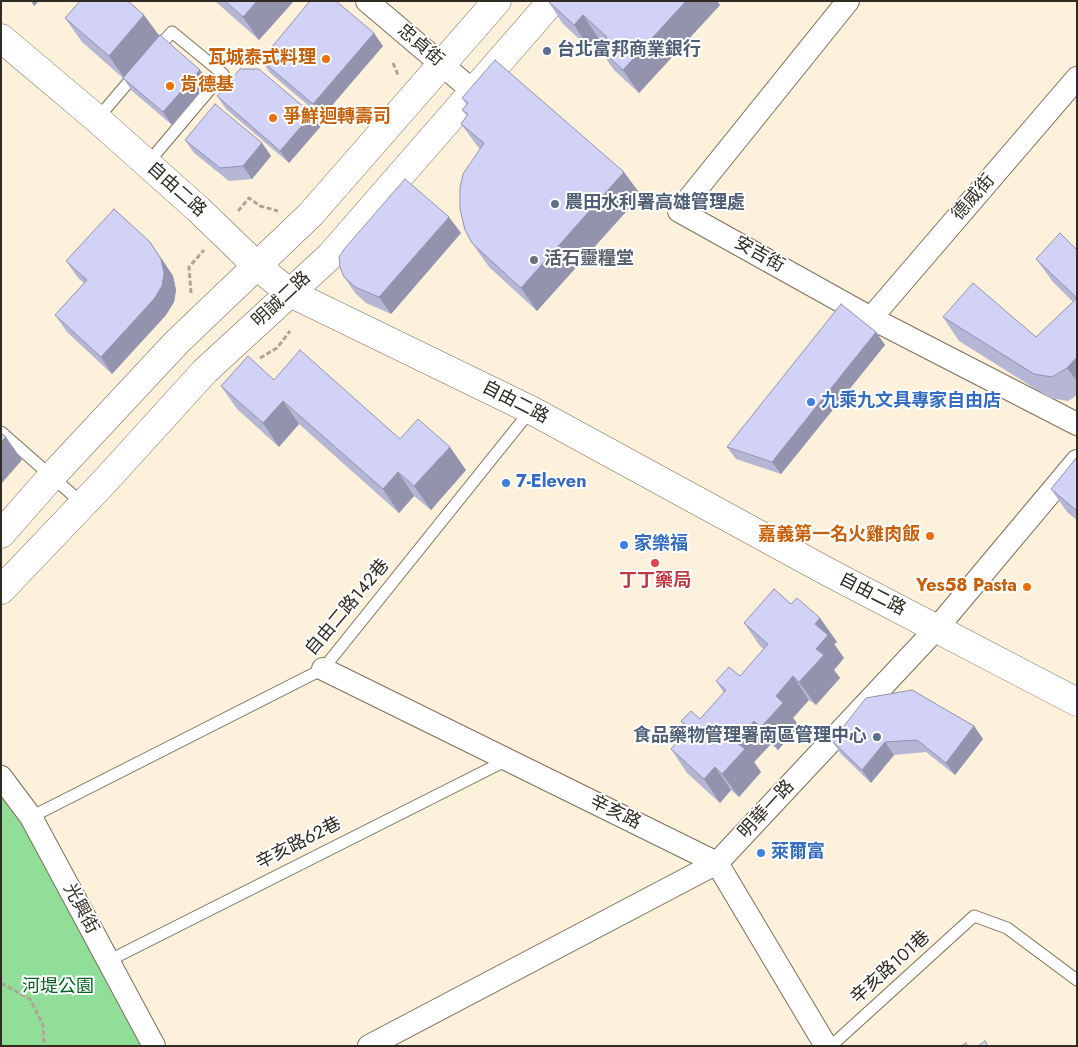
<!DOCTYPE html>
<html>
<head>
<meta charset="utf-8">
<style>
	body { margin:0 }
	#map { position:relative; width:1078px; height:1047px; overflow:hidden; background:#fdf1db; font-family:Jost,sans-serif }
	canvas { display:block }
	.frame { position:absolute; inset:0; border:2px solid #2f2b22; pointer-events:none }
</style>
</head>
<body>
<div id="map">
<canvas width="1078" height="1047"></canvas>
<div class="frame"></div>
</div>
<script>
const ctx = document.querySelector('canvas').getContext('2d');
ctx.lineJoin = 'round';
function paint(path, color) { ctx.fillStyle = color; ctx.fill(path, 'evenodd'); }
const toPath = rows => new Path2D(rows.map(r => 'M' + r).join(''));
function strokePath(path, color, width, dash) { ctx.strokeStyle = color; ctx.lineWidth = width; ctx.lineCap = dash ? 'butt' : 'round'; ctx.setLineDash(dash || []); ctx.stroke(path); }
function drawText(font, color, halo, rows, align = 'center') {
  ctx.font = font + ' Jost,"Noto Sans TC",sans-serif'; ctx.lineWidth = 4; ctx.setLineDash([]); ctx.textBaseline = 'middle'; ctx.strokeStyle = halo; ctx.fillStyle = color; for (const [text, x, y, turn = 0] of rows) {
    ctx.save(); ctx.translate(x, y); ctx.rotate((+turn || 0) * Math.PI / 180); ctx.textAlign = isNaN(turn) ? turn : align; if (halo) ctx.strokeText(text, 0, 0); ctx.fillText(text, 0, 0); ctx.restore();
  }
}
paint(toPath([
	[1,778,155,1046,1,1046]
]), '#91de99');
const service = toPath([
	[97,119,137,72],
	[147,164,223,74,172,32,156,50],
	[1,432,83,504],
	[31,817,323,669,531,410],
	[108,961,507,760],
	[831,1046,974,916,1007,928,1077,980]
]);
const minor = toPath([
	[367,1,473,91],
	[848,1,679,211,871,318,1077,424],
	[871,318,1077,78],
	[323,669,717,863,826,1046],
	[1,777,31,817,154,1046],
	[369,1046,717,863,937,628,1077,461]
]);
const tertiary = toPath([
	[1,38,97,119,198,209,257,266,290,293,531,410,828,572,1077,702],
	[1,534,52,476,177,342,311,214,497,1],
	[1,590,106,480,205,371,330,256,552,1]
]);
strokePath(service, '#7a705c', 13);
strokePath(minor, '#7a705c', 24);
strokePath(tertiary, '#7a705c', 29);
strokePath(toPath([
	[393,63,398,75],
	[238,211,249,198,260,206,278,211],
	[191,293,189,267,204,250],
	[260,358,277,348,290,331],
	[1,983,30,999,43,1025,44,1046]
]), '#aea594', 3, [5, 2.5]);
strokePath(service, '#fff', 11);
strokePath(minor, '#fff', 22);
strokePath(tertiary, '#fff', 28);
paint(toPath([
	[215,1,294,1,259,40],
	[548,1,717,1,720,5,639,93,614,70,598,47,603,42,599,39,590,49,563,24],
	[65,18,159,36,200,70,209,82,172,125,132,91,123,78,82,42],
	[383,46,322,117,270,73,261,60],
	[217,96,312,114,321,126,289,163,226,109],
	[462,98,641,195,537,311,489,267,472,243,480,149,478,147,461,124,467,116,462,110,467,105],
	[185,140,262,143,271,156,252,179,229,181,194,153],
	[461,233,391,314,366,303,356,294,344,277],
	[1077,250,1077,395,1068,401,1050,398,959,341,943,317,1036,337,1073,302,1053,282,1036,259],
	[162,259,173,276,176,290,174,302,166,315,112,374,67,332,55,315,84,283,78,278,66,261],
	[876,332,885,345,781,474,736,459,727,447],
	[274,380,400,439,466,470,431,510,414,496,399,513,299,424,279,447,237,409,221,386],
	[1077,457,1077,520,1067,512,1051,489],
	[791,604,820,618,837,642,834,644,844,658,834,670,840,678,816,705,809,700,793,718,799,726,778,750,771,744,754,762,761,772,739,797,731,790,720,803,687,773,671,749,688,730,681,721,700,719,724,693,716,681,740,676,764,649,760,646,744,623],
	[974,726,983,739,955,775,926,752,894,755,871,783,841,754,832,741]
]), '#b5b5d4');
paint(toPath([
	[31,1,39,1,34,6],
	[257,1,294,1,259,40,243,17],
	[686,1,717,1,720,5,639,93,623,70],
	[144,15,161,38,125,79,109,56],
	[583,15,599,39,590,49,574,25],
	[374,33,383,46,322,117,313,104],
	[200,70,209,82,172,125,163,112],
	[312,114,321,126,289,163,280,151],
	[262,143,271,156,252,179,243,166],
	[624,172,641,195,537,311,521,288],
	[449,217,461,233,391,314,379,297],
	[150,242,173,276,176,290,174,302,166,315,112,374,101,357],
	[876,332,885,345,781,474,772,462],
	[1077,357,1077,381,1067,368],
	[283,401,299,424,279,447,263,423],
	[6,437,22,460,1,484,1,442],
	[450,447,466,470,431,510,414,486],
	[398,472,414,496,399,513,383,489],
	[820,618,837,642,834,644,844,658,834,670,840,678,816,705,799,682,816,649,815,624],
	[793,676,809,700,793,718,799,726,778,750,761,727,776,696],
	[754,721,771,744,754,762,761,772,739,797,722,774,736,742],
	[974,726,983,739,955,775,946,763],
	[885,742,894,755,871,783,862,770],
	[715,767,731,790,720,803,704,779]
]), '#9393ad');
const building = toPath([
	[80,1,128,1,144,15,109,56,65,18,80,1],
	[225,1,257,1,243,17,225,1],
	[310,1,336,1,374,33,313,104,261,60,310,1],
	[548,1,686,1,623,70,598,47,607,37,583,15,574,25,548,1],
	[160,35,200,70,163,112,123,78,160,35],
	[495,60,624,172,521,288,472,243,465,230,460,209,460,188,463,174,484,143,461,124,468,114,462,110,468,103,462,98,495,60],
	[240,69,259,69,312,114,280,151,217,96,240,69],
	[215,104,262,143,243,166,220,168,185,140,215,104],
	[405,179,449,217,379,297,355,287,344,277,340,267,339,257,345,248,405,179],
	[114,209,150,242,161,259,164,273,162,286,154,299,101,357,55,315,87,280,66,261,114,209],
	[1060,233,1077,250,1077,357,1067,368,1052,377,1034,374,943,317,973,283,1036,337,1077,298,1036,259,1060,233],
	[841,304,876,332,772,462,727,447,841,304],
	[300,350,400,439,418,419,450,447,414,486,398,472,383,489,283,401,263,423,221,386,248,356,274,380,300,350],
	[1,433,6,437,1,442,1,433],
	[1077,457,1077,511,1051,489,1077,457],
	[774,589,791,604,797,598,820,618,815,624,828,635,816,649,824,655,799,682,793,676,776,696,783,703,761,727,754,721,736,742,745,749,722,774,715,767,704,779,671,749,690,728,681,721,691,711,700,719,726,690,716,681,729,667,740,676,768,644,744,623,774,589],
	[912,690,974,726,946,763,917,740,885,742,862,770,832,741,866,698,912,690],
	[985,1041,988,1046,978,1046,985,1041],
	[966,1043,968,1046,961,1046,966,1043]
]);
paint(building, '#d2d2f7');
strokePath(building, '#9393ad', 1);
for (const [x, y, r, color] of [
	[547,51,5,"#5c6f8a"],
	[326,59,5,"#e8710a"],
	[170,86,5,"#e8710a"],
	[273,118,5,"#e8710a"],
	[555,204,5,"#5c6f8a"],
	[534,260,5,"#6b7280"],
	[811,402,5,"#3f7fe0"],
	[506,483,5,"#3f7fe0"],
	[930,536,5,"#e8710a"],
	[624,545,5,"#3f7fe0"],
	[655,563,5,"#e0444e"],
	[1027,587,5,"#e8710a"],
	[877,737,5,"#5c6f8a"],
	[761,853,5,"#3f7fe0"]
]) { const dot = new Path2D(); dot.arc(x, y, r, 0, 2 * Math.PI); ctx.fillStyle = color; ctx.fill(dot); strokePath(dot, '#fff', 2); }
drawText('18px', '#2f2b22', '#fff', [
	["忠貞街",420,46,40],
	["自由二路",176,190,42],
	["德威街",974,198,-49],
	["安吉街",759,255,29],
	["明誠二路",282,300,-43],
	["自由二路",515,403,27],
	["自由二路",872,595,27],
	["自由二路142巷",348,608,-50],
	["明華一路",767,810,-47],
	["辛亥路",615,813,26],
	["辛亥路62巷",299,844,-27],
	["光興街",80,909,62],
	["辛亥路101巷",891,968,-42]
]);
drawText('bold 18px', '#4e5e75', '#fff', [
	["台北富邦商業銀行",557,51],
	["農田水利署高雄管理處",565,204],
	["食品藥物管理署南區管理中心",867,737,"right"]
], 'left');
drawText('bold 18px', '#c56008', '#fff', [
	["瓦城泰式料理",316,59],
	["肯德基",180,86,"left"],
	["爭鮮迴轉壽司",283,118,"left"],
	["嘉義第一名火雞肉飯",920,536],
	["Yes58 Pasta",1017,587]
], 'right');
drawText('bold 18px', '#5b616d', '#fff', [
	["活石靈糧堂",544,260]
], 'left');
drawText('bold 18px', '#366cbe', '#fff', [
	["九乘九文具專家自由店",821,402],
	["7-Eleven",516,483],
	["家樂福",634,545],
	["萊爾富",771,853]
], 'left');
drawText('bold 18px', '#be3a42', '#fff', [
	["丁丁藥局",655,582]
]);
drawText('18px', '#005e1f', '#fff', [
	["河堤公園",58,988]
]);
</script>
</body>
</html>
